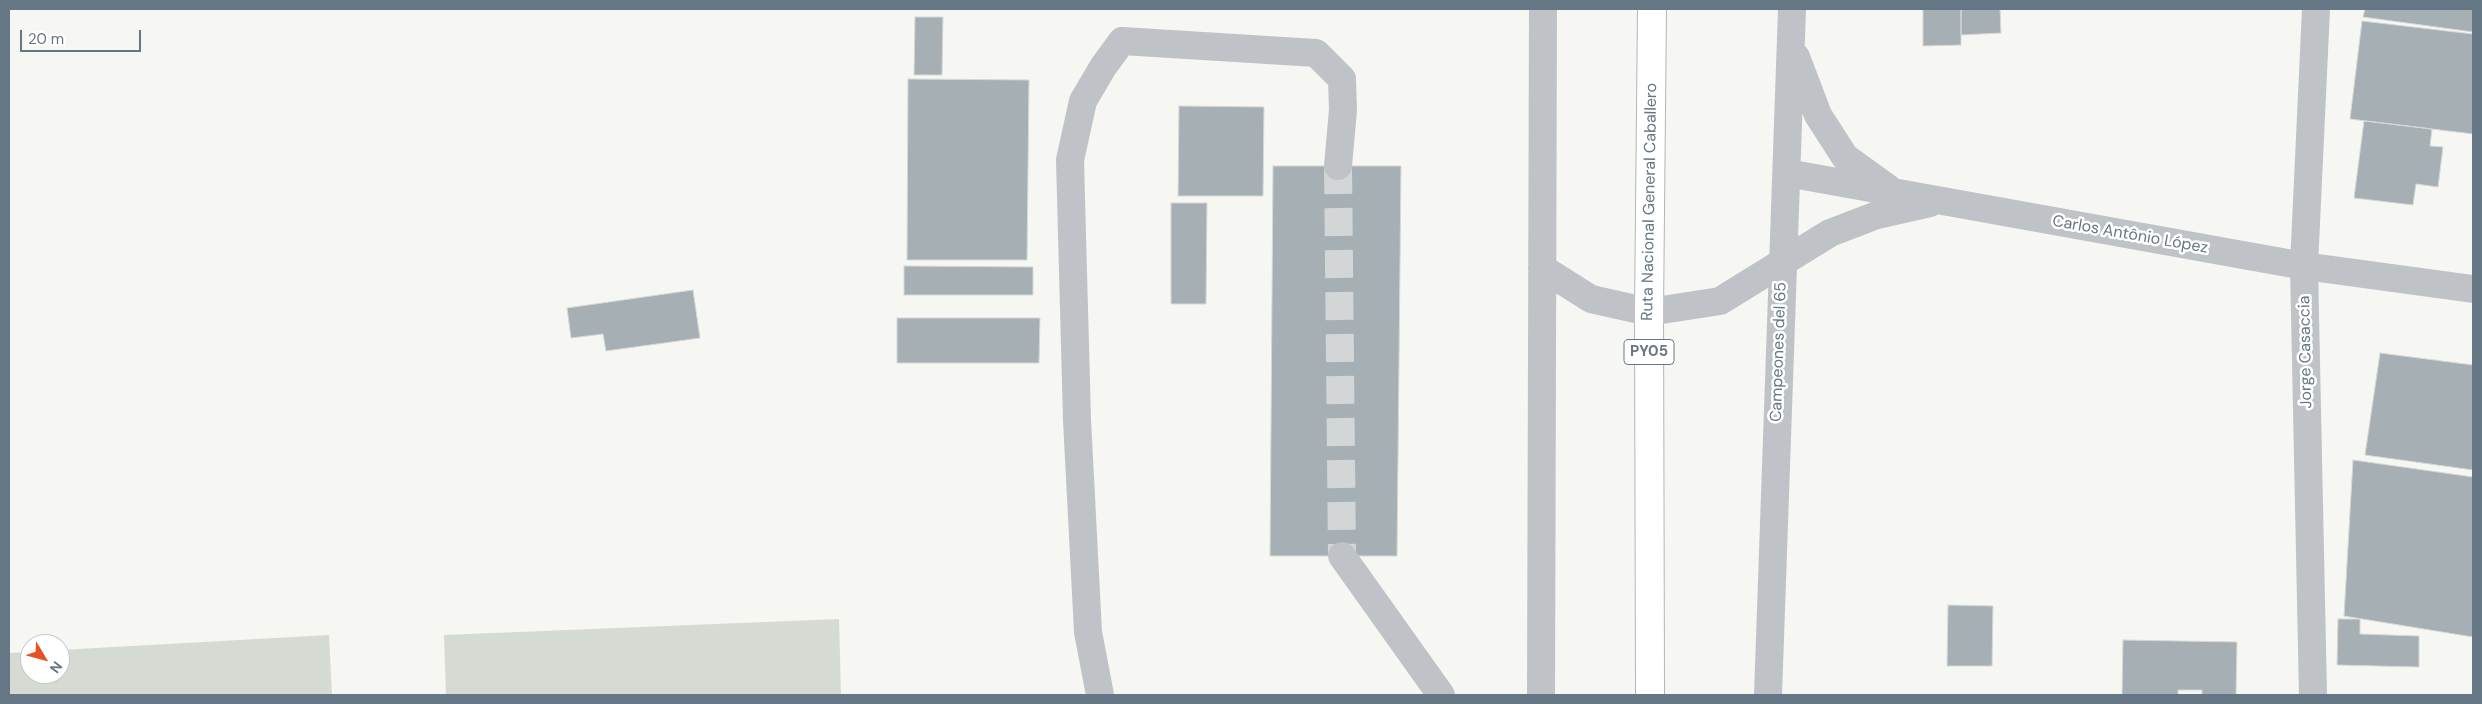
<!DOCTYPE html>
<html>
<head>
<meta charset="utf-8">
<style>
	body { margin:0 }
	#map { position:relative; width:2482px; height:704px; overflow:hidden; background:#f6f6f2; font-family:"DM Sans",sans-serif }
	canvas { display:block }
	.frame { position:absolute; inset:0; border:10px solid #657684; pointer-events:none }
	.north { position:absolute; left:20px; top:634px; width:50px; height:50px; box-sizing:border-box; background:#fff; border:1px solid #c1c8ce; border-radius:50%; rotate:127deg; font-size:14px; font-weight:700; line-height:20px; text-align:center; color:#657684 }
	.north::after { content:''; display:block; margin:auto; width:18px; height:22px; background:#e55224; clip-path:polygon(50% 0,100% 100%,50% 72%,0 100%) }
	.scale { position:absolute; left:20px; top:30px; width:121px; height:22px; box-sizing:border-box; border:2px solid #657684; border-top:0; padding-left:6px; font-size:15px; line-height:18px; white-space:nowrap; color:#657684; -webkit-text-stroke:4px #fff; paint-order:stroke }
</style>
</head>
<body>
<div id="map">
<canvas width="2482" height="704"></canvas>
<div class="frame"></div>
<div class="north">N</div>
<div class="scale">20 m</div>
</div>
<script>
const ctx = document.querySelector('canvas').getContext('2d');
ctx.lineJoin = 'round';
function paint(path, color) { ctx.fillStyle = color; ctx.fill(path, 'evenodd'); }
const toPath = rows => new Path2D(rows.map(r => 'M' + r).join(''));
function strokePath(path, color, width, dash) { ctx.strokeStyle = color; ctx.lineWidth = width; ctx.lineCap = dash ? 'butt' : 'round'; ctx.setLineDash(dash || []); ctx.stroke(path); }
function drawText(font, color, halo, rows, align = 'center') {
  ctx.font = font + ' "DM Sans",sans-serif'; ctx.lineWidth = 5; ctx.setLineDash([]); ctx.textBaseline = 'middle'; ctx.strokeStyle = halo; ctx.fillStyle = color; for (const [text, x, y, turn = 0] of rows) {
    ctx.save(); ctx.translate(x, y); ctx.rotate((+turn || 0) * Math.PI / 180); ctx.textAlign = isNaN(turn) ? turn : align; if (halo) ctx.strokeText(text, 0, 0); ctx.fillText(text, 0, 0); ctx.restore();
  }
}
paint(toPath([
	[839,619,841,695,446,695,444,635],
	[329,635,332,695,9,695,9,653,30,652,30,674,60,674,60,650]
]), '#d5dbd2');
const building = toPath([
	[1923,9,1961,9,1961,45,1923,46,1923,9],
	[1961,9,2000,9,2001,33,1961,35,1961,9],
	[2365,9,2473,9,2473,32,2363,17,2365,9],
	[915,17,943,17,942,75,914,75,915,17],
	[2362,21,2473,34,2473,134,2350,119,2362,21],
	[908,79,1029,80,1027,260,907,260,908,79],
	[1179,106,1264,107,1263,196,1178,196,1179,106],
	[2364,121,2432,129,2430,146,2443,147,2438,187,2416,184,2413,205,2354,198,2364,121],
	[1273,166,1401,166,1397,556,1270,556,1273,166],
	[1171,203,1207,203,1206,304,1171,304,1171,203],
	[904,266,1033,267,1033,295,904,295,904,266],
	[693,290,700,338,606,351,603,334,571,338,567,308,693,290],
	[897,318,1040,318,1039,363,897,363,897,318],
	[2380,353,2473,365,2473,470,2365,455,2380,353],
	[2353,460,2473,477,2473,637,2344,616,2353,460],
	[1948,605,1993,606,1992,666,1947,666,1948,605],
	[2338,619,2360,619,2360,634,2419,636,2419,667,2337,665,2338,619],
	[2123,640,2237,642,2236,695,2202,695,2202,690,2178,690,2178,695,2122,695,2123,640]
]);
paint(building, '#a5afb4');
strokePath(building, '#d7d7d5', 1);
strokePath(toPath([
	[1338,166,1342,556]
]), '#d2d6d6', 28, [28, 14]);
const highway = toPath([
	[1650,695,1649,312,1652,9]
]);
strokePath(highway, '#b2b6b9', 30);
strokePath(toPath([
	[1796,57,1818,115,1845,157,1888,188],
	[1787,173,2304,266,2473,289],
	[1542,268,1591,299,1649,312,1720,301,1830,233,1877,215,1930,203],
	[1342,556,1441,695],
	[1100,695,1088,632,1077,420,1070,160,1083,101,1103,67,1122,41,1316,53,1342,79,1343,110,1338,166],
	[1541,695,1543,9],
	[1768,695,1792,9],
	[2313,695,2304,266,2316,9]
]), '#bfc3c7', 28);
strokePath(highway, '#fff', 28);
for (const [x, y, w] of [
	[1649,352,50]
]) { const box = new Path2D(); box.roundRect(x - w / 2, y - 12.5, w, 25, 4); ctx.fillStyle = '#fff'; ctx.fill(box); strokePath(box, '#657684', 1); }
drawText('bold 15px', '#657684', null, [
	["PY05",1649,352]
]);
drawText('16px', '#657684', '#fff', [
	["Ruta Nacional General Caballero",1650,202,-89],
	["Carlos Antônio López",2130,235,10],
	["Campeones del 65",1779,352,-88],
	["Jorge Casaccia",2306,352,-91]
]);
</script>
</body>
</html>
